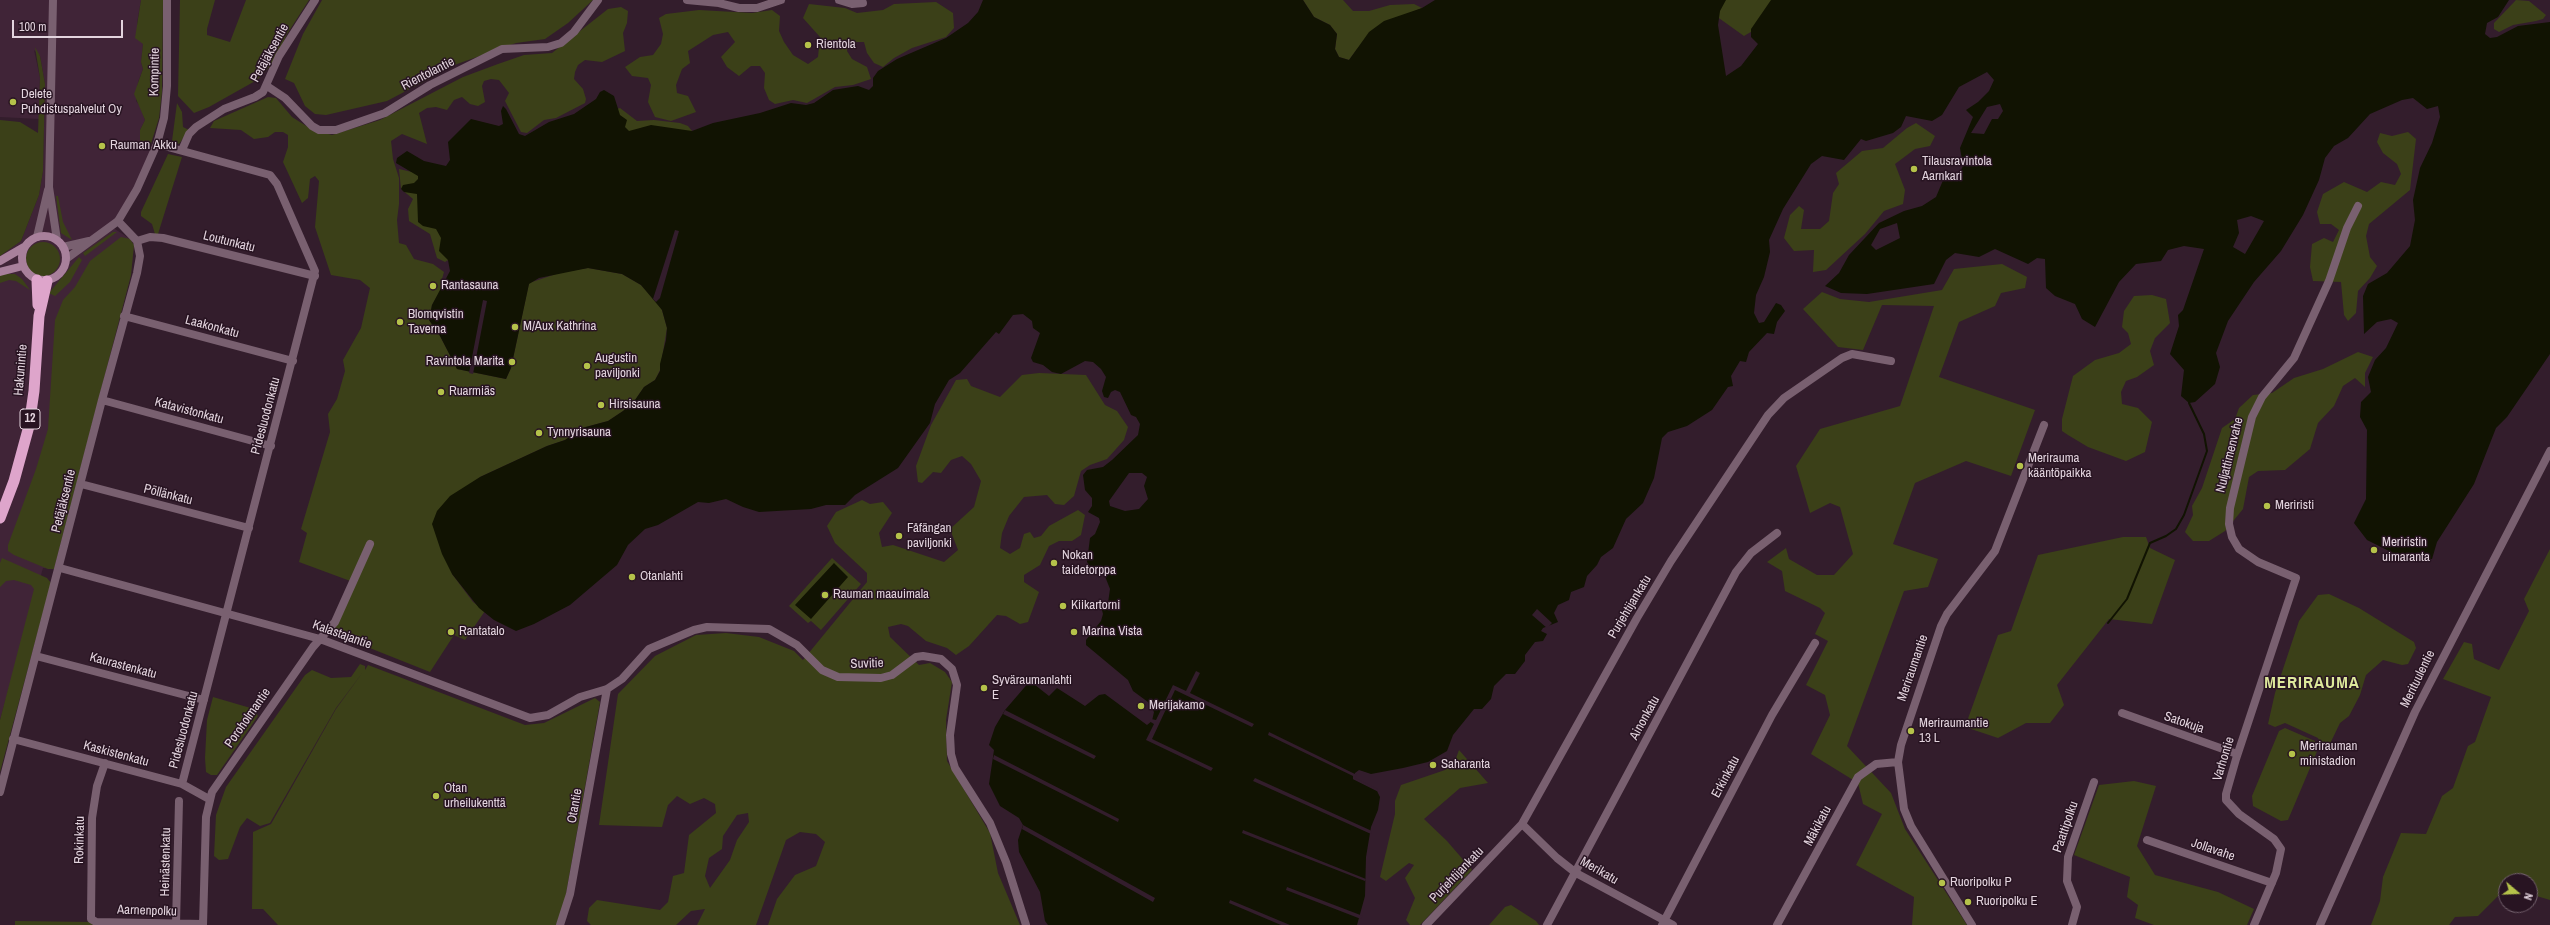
<!DOCTYPE html>
<html>
<head>
<meta charset="utf-8">
<style>
	body { margin:0 }
	#map { position:relative; width:2550px; height:925px; overflow:hidden; background:#331d2c; font-family:"Archivo Narrow",sans-serif }
	canvas { display:block }
	.north { position:absolute; left:2498px; top:873px; width:40px; height:40px; box-sizing:border-box; background:#281422; border:1px solid #73616d; border-radius:50%; rotate:109deg; font-size:11px; font-weight:700; line-height:16px; text-align:center; color:#e3d4de }
	.north::after { content:''; display:block; margin:auto; width:14px; height:18px; background:#b5c24a; clip-path:polygon(50% 0,100% 100%,50% 72%,0 100%) }
	.scale { position:absolute; left:12px; top:20px; width:111px; height:18px; box-sizing:border-box; border:2px solid #e3d4de; border-top:0; padding-left:5px; font-size:12px; line-height:14px; white-space:nowrap; color:#e3d4de; -webkit-text-stroke:3px #281422; paint-order:stroke }
</style>
</head>
<body>
<div id="map">
<canvas width="2550" height="925"></canvas>
<div class="north">N</div>
<div class="scale">100 m</div>
</div>
<script>
const ctx = document.querySelector('canvas').getContext('2d');
ctx.lineJoin = 'round';
function paint(path, color) { ctx.fillStyle = color; ctx.fill(path, 'evenodd'); }
const toPath = rows => new Path2D(rows.map(r => 'M' + r).join(''));
function strokePath(path, color, width, dash) { ctx.strokeStyle = color; ctx.lineWidth = width; ctx.lineCap = dash ? 'butt' : 'round'; ctx.setLineDash(dash || []); ctx.stroke(path); }
function drawText(font, color, halo, rows, align = 'center') {
  ctx.font = font + ' "Archivo Narrow",sans-serif'; ctx.lineWidth = 3; ctx.setLineDash([]); ctx.textBaseline = 'middle'; ctx.strokeStyle = halo; ctx.fillStyle = color; for (const [text, x, y, turn = 0] of rows) {
    ctx.save(); ctx.translate(x, y); ctx.rotate((+turn || 0) * Math.PI / 180); ctx.textAlign = isNaN(turn) ? turn : align; if (halo) ctx.strokeText(text, 0, 0); ctx.fillText(text, 0, 0); ctx.restore();
  }
}
paint(toPath([
	[0,0,141,0,137,23,143,44,141,62,143,69,138,82,136,101,140,106,145,120,140,130,149,150,157,144,112,227,130,239,134,245,131,275,54,569,43,568,0,720,0,256,21,241,39,195,43,171,45,84,40,56,34,50,40,78,39,119,0,117]
]), '#402437');
paint(toPath([
	[141,0,163,0,162,92,159,118,149,150,140,147,140,130,145,120,134,94,143,69,141,62,143,44,135,38],
	[180,0,215,0,207,29,207,35,230,42,246,0,309,0,287,34,275,61,257,80,209,107,194,113,178,96],
	[322,0,593,0,568,23,545,39,516,43,494,51,457,64,387,101,326,115,315,114,305,106,294,83,285,79,303,34],
	[1303,0,1343,0,1353,11,1369,11,1390,5,1414,4,1422,8,1405,15,1357,49,1349,60,1339,57,1335,49,1337,34,1330,25,1314,17],
	[1706,0,1805,0,1744,36,1702,6],
	[2516,0,2529,1,2546,15,2543,19,2536,21,2513,25,2499,32,2494,29,2494,23],
	[936,2,953,13,954,28,946,37,912,48,894,58,883,67,874,63,867,53,864,42,849,42,847,51,852,59,867,67,871,79,853,85,835,87,807,103,793,100,775,104,769,100,764,88,765,73,760,66,751,66,739,76,727,67,721,57,735,42,728,32,713,35,688,51,690,63,682,69,676,85,677,93,688,96,696,112,671,121,655,117,648,102,651,85,648,78,632,76,625,67,640,57,653,55,661,44,663,34,659,18,666,14,699,10,752,13,772,10,780,16,779,31,784,42,793,55,808,64,818,57,820,37,803,18,809,4,845,8,857,13,883,10,894,4],
	[621,7,628,11,627,23,623,33,625,51,602,62,585,60,578,65,575,72,574,79,583,89,586,99,585,103,556,118,544,120,527,133,521,132,505,101,509,93,499,80,491,79,484,81,482,86,485,102,478,106,470,104,462,97,454,100,447,110,436,107,427,108,419,113,427,144,402,134,391,141,393,159,399,178,399,204,397,220,399,243,406,245,414,259,433,264,444,272,442,279,447,280,432,305,429,320,440,336,457,369,506,379,511,368,529,283,562,272,588,268,622,274,641,285,658,304,662,310,667,328,660,370,655,380,644,387,635,400,623,411,608,421,582,428,565,440,547,446,480,477,452,574,473,602,485,611,465,640,454,635,430,672,327,631,353,582,299,562,307,533,301,529,330,432,328,414,337,399,345,371,343,360,361,328,370,288,360,280,331,275,315,227,319,181,315,176,310,179,308,198,302,203,283,162,288,147,288,135,283,132,275,132,268,137,254,139,241,130,210,128,214,121,268,97,276,98,292,117,311,129,332,135,380,120,463,77,498,64,524,55,552,53,608,9],
	[35,47,40,56,45,84,43,171,39,195,21,241,0,256,0,120,20,122,38,133,40,78],
	[177,103,182,112,183,127,189,130,179,144,172,141],
	[620,108,637,121,654,120,680,123,688,126,692,131,636,138,624,129,617,109],
	[1916,123,1935,136,1930,146,1915,149,1895,164,1905,190,1903,204,1884,211,1865,234,1826,270,1813,272,1814,250,1794,251,1784,238,1790,215,1799,206,1804,210,1801,229,1820,229,1829,221,1833,193,1839,184,1836,173,1862,151,1883,148,1907,128],
	[2408,132,2416,139,2410,190,2369,224,2366,236,2370,257,2377,266,2370,278,2358,291,2356,313,2348,321,2344,315,2341,282,2313,281,2310,267,2312,244,2324,238,2333,242,2339,230,2331,224,2320,224,2317,212,2323,194,2344,182,2367,192,2381,182,2395,185,2401,174,2397,164,2383,153,2377,142,2380,133,2392,136],
	[168,154,182,157,158,234,155,234,152,224,141,216,141,212],
	[399,169,429,176,448,260,445,262,437,258,430,234,409,221,408,209,413,199,401,189],
	[56,196,58,196,63,222,72,240,61,233],
	[113,232,117,232,85,256,83,253],
	[121,237,130,239,134,245,131,275,54,569,48,569,14,555,8,551,8,545,36,469,48,429,55,320,63,300,75,287,90,261],
	'26 259a17 17 0 1 1 34 0a17 17 0 1 1-34 0Z',
	[79,257,82,260,70,282,55,296,49,293],
	[2002,264,2027,277,2025,288,2001,293,1995,306,1959,322,1939,377,2035,410,2011,476,1966,461,1915,483,1893,544,1938,559,1928,587,1904,591,1847,746,1891,793,1905,829,1967,925,1912,925,1914,897,1856,865,1882,814,1863,804,1858,783,1811,754,1830,715,1825,695,1806,685,1828,641,1815,634,1825,613,1820,608,1785,591,1782,571,1767,562,1786,548,1789,559,1817,575,1834,575,1853,554,1840,507,1830,503,1810,513,1796,466,1820,429,1900,406,1934,306,1882,305,1863,350,1838,347,1803,309,1822,292,1840,299,1869,302,1942,290,1954,269],
	[4,274,15,274,22,279,30,290,16,281,9,280,0,283,0,275],
	[2152,295,2166,299,2170,323,2155,338,2150,351,2154,365,2137,377,2126,381,2121,392,2122,404,2138,408,2152,422,2145,452,2126,461,2088,447,2068,435,2062,431,2062,419,2073,376,2095,360,2119,353,2131,344,2128,333,2122,327,2124,311,2134,296],
	[2358,352,2373,357,2365,373,2365,387,2355,378,2343,386,2334,406,2318,423,2310,449,2285,470,2258,471,2249,477,2243,509,2225,531,2209,541,2193,541,2185,532,2193,515,2192,506,2202,488,2222,428,2235,419,2239,408,2253,395,2272,393,2294,378,2323,369],
	[1039,373,1086,375,1105,405,1117,411,1128,427,1124,440,1107,459,1090,465,1081,471,1074,496,1064,505,1055,504,1047,495,1024,497,1009,516,1002,533,1000,548,1010,554,1020,548,1024,534,1030,532,1034,538,1041,536,1049,526,1078,510,1085,515,1081,535,1072,541,1059,541,1049,546,1040,565,1024,575,1024,582,1039,592,1028,622,1020,624,1006,616,997,615,969,646,956,655,947,648,926,641,908,626,901,624,888,627,890,637,919,665,930,663,945,672,952,682,946,720,947,761,990,833,998,873,1020,925,768,925,777,899,795,875,816,866,825,842,816,834,800,832,786,840,756,925,697,925,705,909,691,911,676,925,591,925,587,921,589,908,597,900,660,910,668,902,673,876,684,873,689,835,716,813,715,804,704,798,690,804,677,796,668,805,662,827,599,825,618,694,655,656,696,635,726,633,759,637,794,651,803,660,867,582,867,573,835,543,827,526,836,512,862,500,870,504,883,502,892,513,879,533,882,547,893,545,944,562,958,550,950,529,974,507,981,481,971,464,962,456,951,460,941,473,933,472,922,483,918,482,916,466,931,425,956,380,967,379,971,386,1000,397,1022,375],
	[748,813,749,822,737,840,730,860,710,888,705,876,709,858,722,849,723,836,737,815],
	[2123,537,2146,537,2150,548,2175,560,2152,624,2109,619,2057,685,2064,705,2050,723,2026,723,1998,738,1965,727,1998,635,2011,631,2038,555],
	[2550,549,2550,900,2530,894,2530,881,2506,881,2506,888,2478,916,2455,917,2449,925,2371,925,2380,901,2383,877,2401,833,2426,834,2442,796,2453,788,2468,746,2475,742,2491,697,2443,679,2464,642,2472,644,2474,659,2499,670,2529,611,2524,599],
	[2,558,47,578,51,583,0,772,0,720,34,589,31,585,14,580,6,581,0,587,0,563],
	[832,558,861,584,821,630,811,621,808,623,789,606],
	[2329,594,2359,608,2414,642,2416,648,2408,664,2402,665,2383,660,2366,675,2360,695,2349,716,2340,723,2327,750,2323,749,2318,738,2285,723,2275,727,2268,724,2275,693,2299,621,2318,595],
	[360,664,365,666,365,670,368,665,525,725,544,723,595,698,600,702,564,905,556,925,278,925,263,909,252,909,253,832,271,824,336,709,363,672,336,708,270,823,260,826,247,818,240,827,228,859,219,860,214,856,216,815,226,787,305,675,312,670,331,678,351,677],
	[213,697,254,709,258,716,217,775,211,775,206,772,205,758,207,720],
	[2285,728,2315,741,2318,749,2288,820,2281,821,2253,806,2252,796,2279,731],
	[1459,750,1488,783,1460,788,1424,819,1447,841,1472,870,1420,925,1410,925,1406,920,1415,898,1405,878,1414,865,1409,863,1386,881,1380,877,1395,814,1395,801,1401,785,1445,770,1455,761],
	[2134,781,2156,786,2137,846,2155,875,2218,892,2254,909,2247,925,2154,925,2135,918,2138,905,2127,897,2130,877,2074,855,2099,785],
	[1511,905,1536,921,1539,925,1489,925,1505,907],
	[15,921,93,922,93,925,15,925]
]), '#3b4018');
paint(toPath([
	[983,0,1303,0,1314,17,1330,25,1337,34,1335,49,1339,57,1349,60,1369,32,1384,21,1422,8,1435,0,1726,0,1720,11,1718,25,1726,76,1741,66,1758,44,1751,37,1751,29,1771,0,2509,0,2498,17,2487,23,2485,34,2490,38,2497,37,2518,26,2550,22,2550,354,2507,417,2496,428,2474,484,2437,542,2432,559,2417,560,2395,554,2367,540,2354,523,2366,499,2367,430,2360,417,2361,402,2371,392,2368,377,2375,360,2386,348,2398,323,2391,319,2377,322,2364,334,2363,296,2368,284,2387,273,2410,246,2415,220,2413,200,2420,168,2432,143,2440,117,2438,106,2427,109,2413,98,2402,100,2370,114,2348,138,2334,146,2325,158,2319,180,2303,215,2281,251,2254,282,2228,321,2216,353,2220,367,2215,384,2195,402,2189,403,2181,396,2184,370,2170,354,2179,326,2178,315,2183,310,2204,249,2184,246,2168,250,2161,261,2136,264,2119,282,2095,327,2082,319,2075,304,2055,296,2046,288,2045,259,2037,258,2028,264,1995,249,1979,257,1955,253,1946,260,1934,284,1867,294,1841,293,1825,286,1839,273,1849,255,1879,223,1904,211,1922,206,1936,197,1944,178,1958,176,1963,166,1960,148,1973,117,1966,110,1978,102,1989,91,1994,80,1987,72,1959,87,1942,115,1932,121,1906,116,1901,127,1893,133,1866,141,1861,139,1844,160,1822,156,1811,164,1783,209,1769,240,1770,252,1764,277,1756,295,1754,313,1759,323,1764,322,1776,303,1781,305,1785,311,1777,322,1774,334,1767,333,1749,352,1746,362,1740,361,1731,376,1733,386,1728,387,1712,410,1687,426,1668,432,1662,438,1654,478,1643,503,1626,519,1613,548,1601,557,1597,565,1587,576,1584,587,1571,592,1569,600,1558,605,1554,613,1558,622,1543,628,1541,631,1547,634,1543,641,1535,642,1525,655,1525,661,1515,674,1506,674,1494,686,1491,699,1482,709,1474,709,1453,735,1447,751,1428,762,1403,768,1371,774,1359,770,1355,773,1353,779,1377,791,1380,797,1378,810,1371,827,1366,857,1365,896,1357,925,1048,925,1045,921,1040,892,1019,852,1018,840,1023,825,1019,818,1000,806,989,784,994,750,989,745,995,727,1005,710,1030,681,1049,696,1057,688,1085,706,1099,695,1105,694,1147,725,1152,721,1154,712,1148,702,1133,691,1128,680,1086,645,1086,640,1101,621,1103,614,1102,610,1108,603,1110,589,1101,566,1090,566,1087,562,1090,538,1095,534,1100,522,1099,518,1088,512,1092,506,1092,498,1085,490,1083,475,1087,470,1103,467,1112,460,1138,435,1140,424,1136,417,1131,415,1120,392,1115,390,1111,392,1108,398,1104,397,1102,391,1106,377,1101,369,1093,362,1085,361,1061,374,1052,372,1043,365,1033,362,1031,358,1040,333,1033,328,1032,321,1023,314,1013,315,999,334,996,332,960,373,949,380,935,404,930,423,898,468,855,495,845,505,826,505,811,509,759,512,743,507,726,499,709,503,698,502,658,525,645,529,628,545,617,565,570,605,534,624,516,631,494,620,479,608,452,574,442,554,432,524,437,511,450,496,480,477,547,446,565,440,582,428,608,421,623,411,635,400,644,387,655,380,660,371,660,364,666,340,667,328,662,310,641,285,622,274,588,268,539,278,529,284,511,368,506,379,457,369,440,336,429,320,432,305,450,271,448,260,439,251,441,238,436,229,423,226,418,222,417,194,404,192,401,189,403,185,414,183,418,179,418,176,396,163,397,158,407,151,424,161,446,166,450,160,448,142,471,119,499,126,503,124,501,111,503,106,506,109,519,134,525,136,549,122,574,114,596,99,600,92,604,90,614,96,620,115,627,120,625,127,629,131,651,125,692,131,713,123,760,113,791,103,806,105,814,103,833,90,858,86,869,90,873,86,873,78,878,71,897,59,946,38,968,23,978,12],
	[2000,104,2003,111,1998,119,1992,119,1984,134,1971,133,1987,107],
	[2251,216,2264,221,2245,254,2233,247,2239,233,2237,220],
	[1897,223,1900,238,1876,250,1871,245,1880,229],
	[1129,473,1142,473,1147,477,1144,486,1148,499,1139,509,1125,511,1110,506,1109,501],
	[834,563,848,577,811,619,795,605]
]), '#111302');
paint(toPath([
	[675,230,679,231,660,298,656,302,653,299],
	[483,300,487,301,473,374,469,373],
	[1537,609,1552,623,1547,628,1532,615],
	[1196,671,1200,673,1190,693,1254,724,1252,727,1175,690,1152,739,1213,768,1211,771,1146,740,1154,724,1149,721,1151,719,1156,720,1173,685,1186,691],
	[1005,710,1096,756,1094,759,1003,714],
	[1269,732,1357,775,1355,778,1378,789,1377,791,1353,779,1353,776,1268,735],
	[994,755,1119,819,1118,822,993,759],
	[1255,778,1372,831,1371,834,1253,781],
	[1023,825,1155,898,1153,902,1022,829],
	[1243,830,1366,879,1365,881,1242,833],
	[1287,887,1363,916,1361,919,1286,890],
	[1230,900,1290,925,1281,925,1229,903]
]), '#331d2c');
strokePath(toPath([
	[2108,623,2127,599,2150,543,2166,536,2176,529,2184,515,2207,451,2204,434,2189,403]
]), '#111302', 2);
strokePath(toPath([
	[687,0,719,3,739,8,757,8,781,0],
	[839,0,852,4,863,3],
	[267,86,285,98,312,126,319,130,336,130,385,113,430,85,502,49,548,47,561,43,574,32,598,0],
	[157,144,270,175,277,184,315,271,182,784],
	[182,150,189,134,196,127,224,109,255,97,263,92,279,56,315,0],
	[137,241,150,237,163,238,315,276],
	[124,316,293,361],
	[102,400,271,446],
	[81,484,249,528],
	[60,568,320,639,530,718,548,715,580,697,607,689,622,679,649,649,694,630,707,627,769,629,797,645,822,670,838,677,881,678,892,675,916,657,923,656,941,659,952,669,957,685,950,735,951,754,955,768,990,823,1006,862,1026,925],
	[36,656,204,700],
	[2122,713,2237,754],
	[13,739,182,784,209,799],
	[105,763,97,786,92,818,91,919,96,922,203,924],
	[0,792,102,400,137,273,140,256,137,241,118,221],
	[1522,824,1557,858,1576,873,1673,925],
	[2147,840,2272,883],
	[176,924,179,801],
	[203,925,206,817,212,792,313,647,335,622,370,544],
	[560,925,570,894,607,689],
	[1426,925,1522,824,1637,618,1671,561,1768,415,1784,398,1842,358,1852,354,1891,361],
	[1547,925,1736,572,1751,553,1777,533],
	[1662,925,1772,715,1815,643],
	[1777,925,1858,777,1876,764,1898,762],
	[1972,925,1911,826,1904,809,1898,762,1901,745,1941,626,1947,614,1995,551,2044,425],
	[2072,925,2077,907,2067,881,2068,857,2094,782],
	[2254,925,2276,873,2281,849,2274,839,2239,814,2226,800,2226,794,2236,759,2296,578,2258,562,2239,549,2232,537,2229,524,2230,508,2252,417,2262,397,2294,358,2329,281,2347,228,2358,206],
	[2320,925,2415,712,2550,451]
]), '#796070', 8);
strokePath(toPath([
	[53,0,49,187,57,240],
	[37,237,48,190],
	[63,247,89,241],
	[66,259,118,221,137,189,157,144,164,118,167,86,167,0]
]), '#796070', 8);
strokePath(toPath([
	'22 258a22 22 0 1 1 44 0a22 22 0 1 1-44 0Z',
	[0,261,24,247],
	[0,272,23,266]
]), '#a8809b', 8);
strokePath(toPath([
	[37,280,38,305],
	[0,518,14,481,29,426,34,391,39,316,47,281]
]), '#dea5cb', 11);
for (const [x, y, r, color] of [
	[808,45,4,"#b5c24a"],
	[13,102,4,"#b5c24a"],
	[102,146,4,"#b5c24a"],
	[1914,169,4,"#b5c24a"],
	[433,286,4,"#b5c24a"],
	[400,322,4,"#b5c24a"],
	[515,327,4,"#b5c24a"],
	[512,362,4,"#b5c24a"],
	[587,366,4,"#b5c24a"],
	[441,392,4,"#b5c24a"],
	[601,405,4,"#b5c24a"],
	[539,433,4,"#b5c24a"],
	[2020,466,4,"#b5c24a"],
	[2267,506,4,"#b5c24a"],
	[899,536,4,"#b5c24a"],
	[2374,550,4,"#b5c24a"],
	[1054,563,4,"#b5c24a"],
	[632,577,4,"#b5c24a"],
	[825,595,4,"#b5c24a"],
	[1063,606,4,"#b5c24a"],
	[451,632,4,"#b5c24a"],
	[1074,632,4,"#b5c24a"],
	[984,688,4,"#b5c24a"],
	[1141,706,4,"#b5c24a"],
	[1911,731,4,"#b5c24a"],
	[2292,754,4,"#b5c24a"],
	[1433,765,4,"#b5c24a"],
	[436,796,4,"#b5c24a"],
	[1942,883,4,"#b5c24a"],
	[1968,902,4,"#b5c24a"]
]) { const dot = new Path2D(); dot.arc(x, y, r, 0, 2 * Math.PI); ctx.fillStyle = color; ctx.fill(dot); strokePath(dot, '#281422', 1.5); }
for (const [x, y, w] of [
	[30,419,20]
]) { const box = new Path2D(); box.roundRect(x - w / 2, y - 10, w, 20, 3); ctx.fillStyle = '#281422'; ctx.fill(box); strokePath(box, '#e3d4de', 1); }
drawText('bold 12px', '#e3d4de', null, [
	["12",30,419]
]);
drawText('13px', '#e3d4de', '#281422', [
	["Rientola",816,45],
	["Delete",21,95],
	["Puhdistuspalvelut Oy",21,110],
	["Rauman Akku",110,146],
	["Tilausravintola",1922,162],
	["Aarnkari",1922,177],
	["Rantasauna",441,286],
	["Blomqvistin",408,315],
	["Taverna",408,330],
	["M/Aux Kathrina",523,327],
	["Augustin",595,359],
	["paviljonki",595,374],
	["Ravintola Marita",504,362,"right"],
	["Ruarmiäs",449,392],
	["Hirsisauna",609,405],
	["Tynnyrisauna",547,433],
	["Merirauma",2028,459],
	["kääntöpaikka",2028,474],
	["Meriristi",2275,506],
	["Fåfängan",907,529],
	["paviljonki",907,544],
	["Meriristin",2382,543],
	["uimaranta",2382,558],
	["Nokan",1062,556],
	["taidetorppa",1062,571],
	["Otanlahti",640,577],
	["Rauman maauimala",833,595],
	["Kiikartorni",1071,606],
	["Rantatalo",459,632],
	["Marina Vista",1082,632],
	["Syväraumanlahti",992,681],
	["E",992,696],
	["Merijakamo",1149,706],
	["Meriraumantie",1919,724],
	["13 L",1919,739],
	["Merirauman",2300,747],
	["ministadion",2300,762],
	["Saharanta",1441,765],
	["Otan",444,789],
	["urheilukenttä",444,804],
	["Ruoripolku P",1950,883],
	["Ruoripolku E",1976,902]
], 'left');
drawText('13px', '#e3d4de', '#281422', [
	["Petäjäksentie",270,53,-61],
	["Kompintie",155,72,-89],
	["Rientolantie",428,74,-27],
	["Loutunkatu",229,242,14],
	["Laakonkatu",212,327,15],
	["Hakunintie",21,370,-85],
	["Katavistonkatu",189,411,15],
	["Pidesluodonkatu",266,416,-75],
	["Nuljattimenvahe",2230,455,-76],
	["Pöllänkatu",168,495,14],
	["Petäjäksentie",64,501,-76],
	["Purjehtijankatu",1630,607,-59],
	["Kalastajantie",342,635,20],
	["Suvitie",867,664,-2],
	["Kaurastenkatu",123,666,15],
	["Meriraumantie",1913,668,-71],
	["Merituulentie",2418,679,-64],
	["Poroholmantie",248,718,-55],
	["Ainonkatu",1645,718,-61],
	["Satokuja",2184,723,19],
	["Pidesluodonkatu",184,730,-75],
	["Kaskistenkatu",116,754,15],
	["Varhontie",2224,759,-73],
	["Erkinkatu",1726,777,-62],
	["Otantie",575,806,-80],
	["Mäkikatu",1818,826,-62],
	["Paattipolku",2066,827,-71],
	["Rokinkatu",80,840,-89],
	["Jollavahe",2213,850,19],
	["Heinästenkatu",166,862,-89],
	["Merikatu",1599,871,30],
	["Purjehtijankatu",1457,875,-46],
	["Aarnenpolku",147,911,2]
]);
ctx.letterSpacing = '1px';
drawText('bold 17px', '#dde89b', '#281422', [
	["MERIRAUMA",2312,683]
]);
ctx.letterSpacing = '0px';
</script>
</body>
</html>
